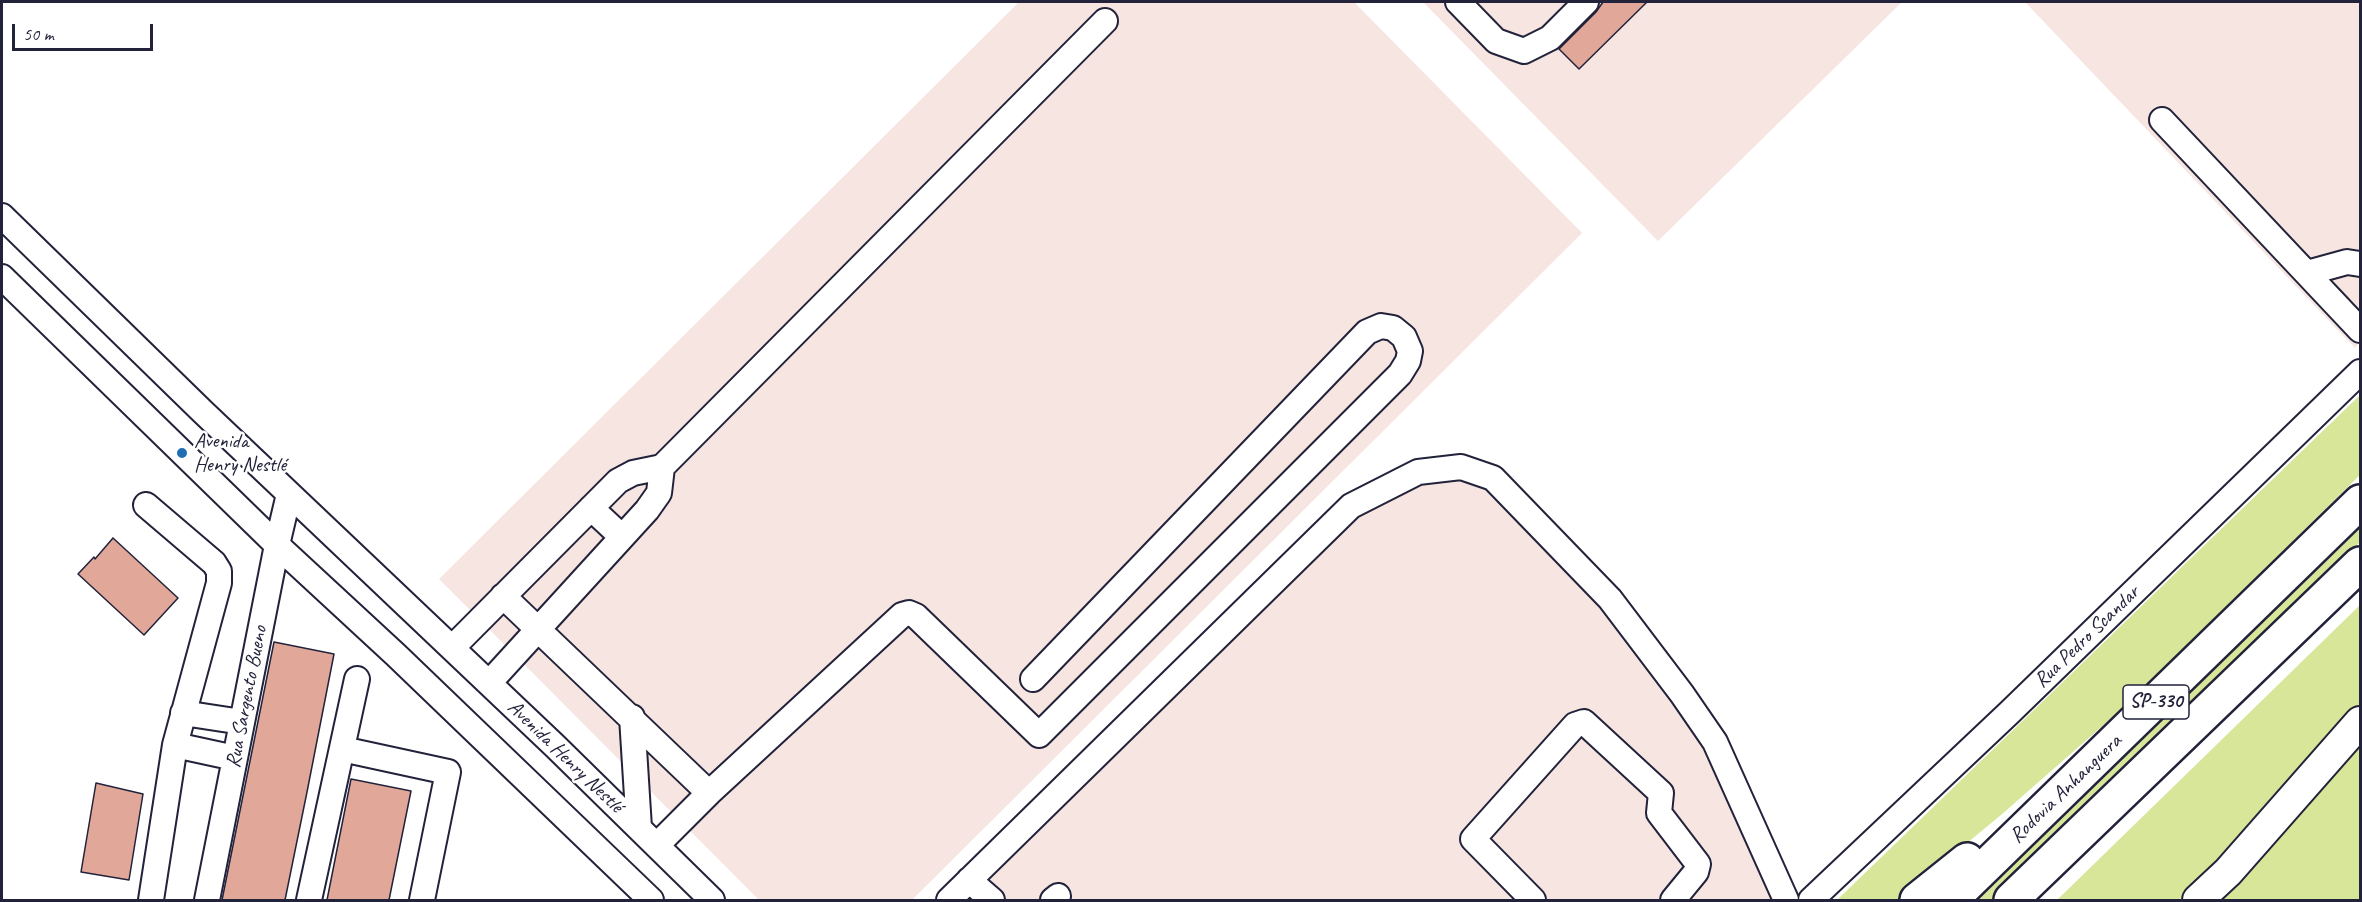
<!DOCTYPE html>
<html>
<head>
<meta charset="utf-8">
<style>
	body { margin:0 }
	#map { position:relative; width:2362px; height:902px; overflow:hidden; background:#fff; font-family:Caveat,sans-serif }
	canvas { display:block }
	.frame { position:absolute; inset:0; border:3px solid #22223b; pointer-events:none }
	.scale { position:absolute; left:12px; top:24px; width:141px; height:27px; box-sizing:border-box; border:3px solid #22223b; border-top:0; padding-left:8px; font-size:18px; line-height:21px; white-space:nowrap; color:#22223b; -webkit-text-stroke:4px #fff; paint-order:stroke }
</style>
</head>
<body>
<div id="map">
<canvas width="2362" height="902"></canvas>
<div class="frame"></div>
<div class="scale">50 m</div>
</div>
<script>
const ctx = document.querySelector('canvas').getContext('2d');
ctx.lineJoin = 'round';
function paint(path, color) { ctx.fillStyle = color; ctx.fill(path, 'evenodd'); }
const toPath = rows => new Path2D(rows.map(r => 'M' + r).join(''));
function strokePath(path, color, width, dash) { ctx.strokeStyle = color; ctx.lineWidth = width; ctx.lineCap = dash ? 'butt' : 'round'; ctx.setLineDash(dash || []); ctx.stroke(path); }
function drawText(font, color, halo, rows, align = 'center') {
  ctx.font = font + ' Caveat,sans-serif'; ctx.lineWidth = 5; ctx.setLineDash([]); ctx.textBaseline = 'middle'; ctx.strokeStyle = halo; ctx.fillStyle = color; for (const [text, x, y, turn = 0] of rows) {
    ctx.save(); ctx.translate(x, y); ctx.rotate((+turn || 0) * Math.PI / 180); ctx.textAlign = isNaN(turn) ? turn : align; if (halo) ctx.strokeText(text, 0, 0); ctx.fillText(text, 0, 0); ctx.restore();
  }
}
paint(toPath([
	[1019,2,1354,2,1582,233,912,900,759,900,439,579],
	[1423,2,1902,2,1658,241],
	[2025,2,2360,2,2360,342,2355,348],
	[1418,472,1493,478,1682,694,1786,900,989,900,969,880,1351,506]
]), '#f6e5e1');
paint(toPath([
	[2360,395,2360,475,2124,707,2001,815,1898,900,1837,900],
	[2360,520,2360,542,1991,900,1970,900],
	[2360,605,2360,704,2332,742,2179,900,2057,900],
	[2360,744,2360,900,2217,900]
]), '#d8e69a');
const building = toPath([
	[1603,2,1647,2,1579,69,1559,49,1596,12,1603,2],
	[113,538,178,598,144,635,78,574,94,557,95,559,113,538],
	[274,642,334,654,307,792,285,900,222,900,274,642],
	[351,779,411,791,389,900,327,900,351,779],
	[96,783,143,794,129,880,81,872,96,783]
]);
paint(building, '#e1a89a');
strokePath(building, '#22223b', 1.5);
const minor = toPath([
	[1458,2,1496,41,1524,51,1550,38,1586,2],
	[2162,120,2360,330],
	[2,216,203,412,555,746,712,900],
	[2307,273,2347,262,2360,264],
	[2,277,277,545,396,655,651,900],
	[146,505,214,563,219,571,219,583,175,745,151,900],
	[591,508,622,537],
	[503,596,709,793],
	[452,648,618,481,633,473,662,467,1105,21],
	[489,683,647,510,659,493,662,467],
	[183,713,242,722],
	[632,717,639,828],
	[175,745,235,758],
	[342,749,448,772,422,900],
	[657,845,709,793,902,615,909,613,916,616,1039,735,1400,374,1408,361,1410,351,1404,337,1393,328,1381,326,1367,332,1033,679],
	[969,880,992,900],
	[207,900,277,545,289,494],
	[309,900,357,679],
	[949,900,1351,506,1418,472,1461,467,1493,478,1610,599,1682,694,1715,742,1786,900],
	[1053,900,1058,896],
	[1533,900,1473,839,1575,725,1584,722,1661,793,1659,813,1698,864,1696,872,1673,900],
	[1811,900,2010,712,2360,372]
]);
const major = toPath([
	[2198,900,2228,872,2360,722]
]);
const highway = toPath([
	[1917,900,1967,860],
	[1951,900,2360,502],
	[2011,900,2360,564]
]);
strokePath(minor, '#22223b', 28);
strokePath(major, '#22223b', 34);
strokePath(highway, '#22223b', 38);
strokePath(minor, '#fff', 24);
strokePath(major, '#fff', 30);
strokePath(highway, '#fff', 33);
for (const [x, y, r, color] of [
	[182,453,6,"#1f6fb2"]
]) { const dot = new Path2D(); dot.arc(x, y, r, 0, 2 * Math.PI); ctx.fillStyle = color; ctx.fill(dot); strokePath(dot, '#fff', 2); }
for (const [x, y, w] of [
	[2156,702,66]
]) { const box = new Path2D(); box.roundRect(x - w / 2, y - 17, w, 34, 4.5); ctx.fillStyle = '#fff'; ctx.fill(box); strokePath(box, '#22223b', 1.5); }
drawText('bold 20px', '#22223b', null, [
	["SP-330",2156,702]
]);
drawText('21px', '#22223b', '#fff', [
	["Avenida",194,441],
	["Henry Nestlé",194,465]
], 'left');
drawText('21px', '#22223b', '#fff', [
	["Rua Pedro Scandar",2087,637,-44],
	["Rua Sargento Bueno",247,697,-79],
	["Avenida Henry Nestlé",565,757,44],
	["Rodovia Anhanguera",2066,789,-44]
]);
</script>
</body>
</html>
